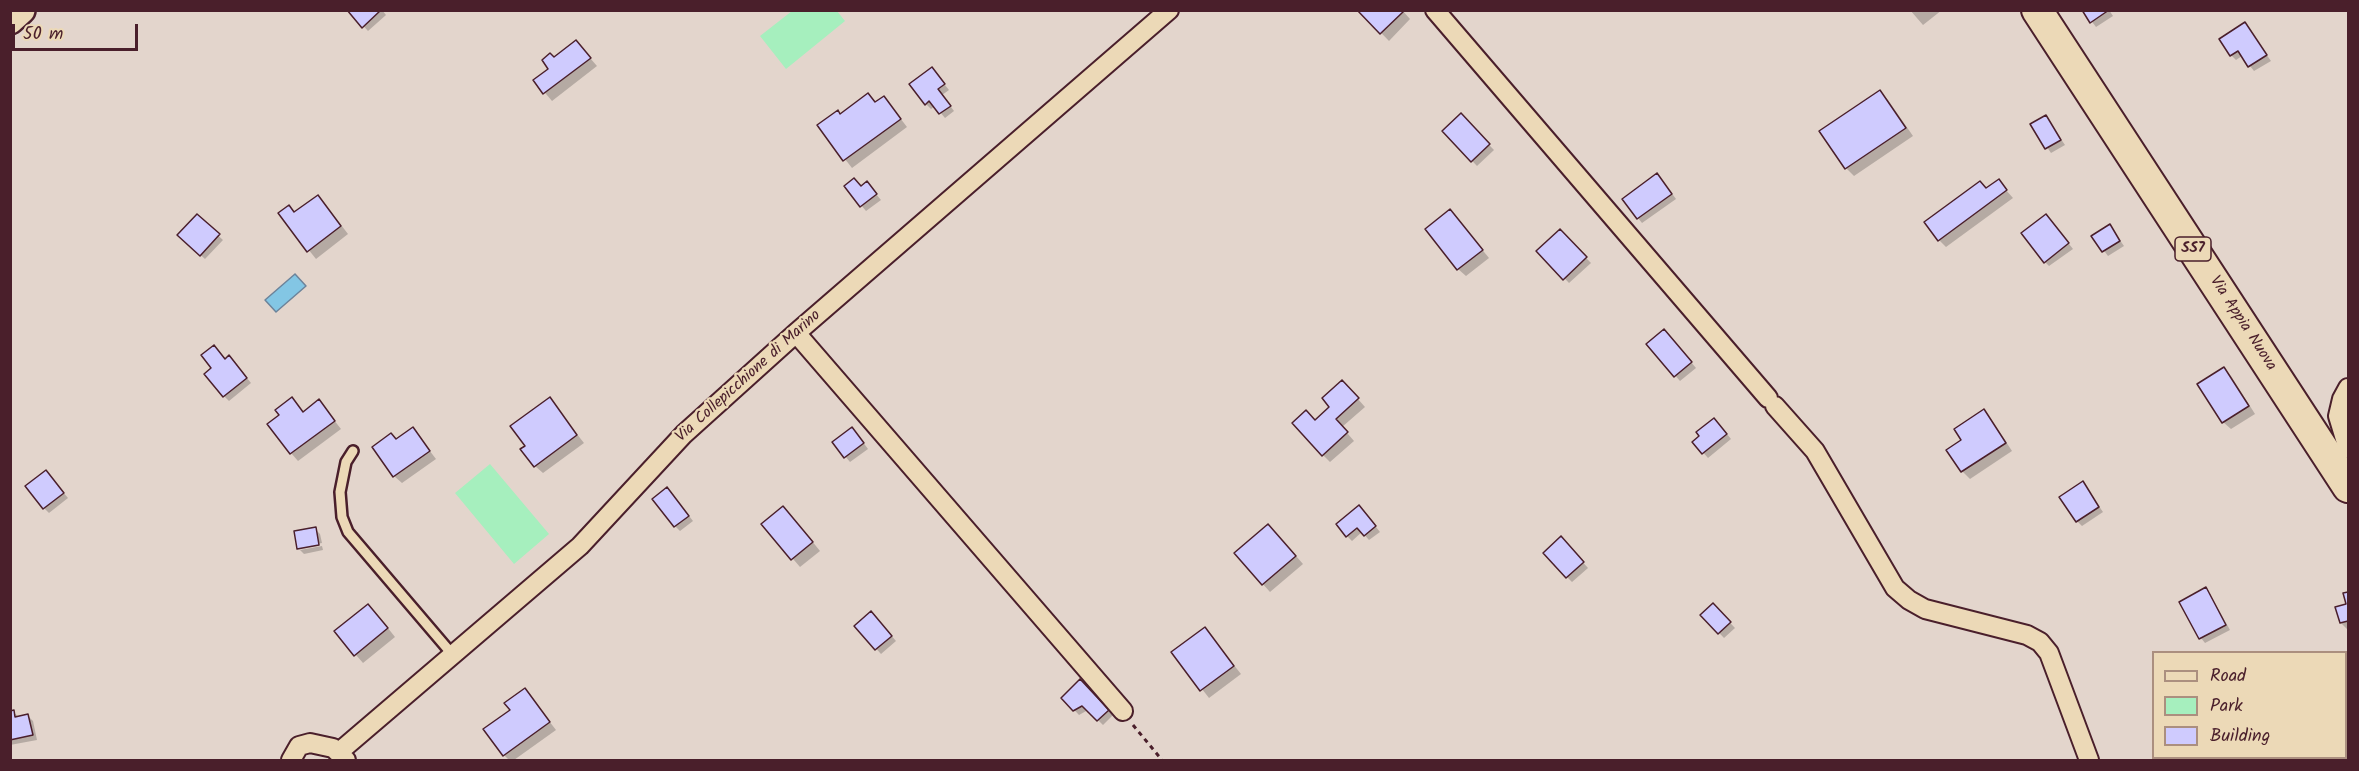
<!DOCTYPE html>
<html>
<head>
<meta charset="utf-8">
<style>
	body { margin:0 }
	#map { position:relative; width:2359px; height:771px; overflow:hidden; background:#e3d5cc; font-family:Kalam,sans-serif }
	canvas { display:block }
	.frame { position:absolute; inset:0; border:12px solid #4a1f2b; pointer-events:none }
	.legend { position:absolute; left:2152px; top:651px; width:195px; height:108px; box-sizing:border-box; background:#ecd9b7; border:2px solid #ab8f7f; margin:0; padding:8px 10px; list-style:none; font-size:18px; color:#4a1f2b }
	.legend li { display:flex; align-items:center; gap:12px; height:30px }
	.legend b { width:30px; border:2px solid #ab8f7f }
	.scale { position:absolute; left:12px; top:24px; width:126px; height:27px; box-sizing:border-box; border:3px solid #4a1f2b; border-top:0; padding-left:8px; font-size:18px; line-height:21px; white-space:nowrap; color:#4a1f2b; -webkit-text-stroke:4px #ecd9b7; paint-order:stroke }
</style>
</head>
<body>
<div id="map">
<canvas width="2359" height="771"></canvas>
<div class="frame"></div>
<ul class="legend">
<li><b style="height:8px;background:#ecd9b7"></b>Road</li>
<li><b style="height:16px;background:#a6efbe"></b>Park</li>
<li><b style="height:16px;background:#cfcbfe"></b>Building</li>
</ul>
<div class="scale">50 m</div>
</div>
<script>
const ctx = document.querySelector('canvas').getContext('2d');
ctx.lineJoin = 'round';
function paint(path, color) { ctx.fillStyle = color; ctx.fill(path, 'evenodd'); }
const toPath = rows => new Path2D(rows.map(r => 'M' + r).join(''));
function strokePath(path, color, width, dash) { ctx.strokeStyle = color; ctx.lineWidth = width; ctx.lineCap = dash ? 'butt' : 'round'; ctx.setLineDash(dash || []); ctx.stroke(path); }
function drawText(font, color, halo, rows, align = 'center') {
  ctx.font = font + ' Kalam,sans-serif'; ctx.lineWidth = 4.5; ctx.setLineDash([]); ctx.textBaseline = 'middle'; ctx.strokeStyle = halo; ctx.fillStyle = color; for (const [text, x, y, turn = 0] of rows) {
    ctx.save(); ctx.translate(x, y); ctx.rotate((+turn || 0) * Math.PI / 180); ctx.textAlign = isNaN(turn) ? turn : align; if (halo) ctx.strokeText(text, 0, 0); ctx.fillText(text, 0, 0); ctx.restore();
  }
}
paint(toPath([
	[792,11,837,11,845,21,786,69,760,36],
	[490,464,549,534,514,564,455,493]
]), '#a6efbe');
const water = toPath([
	[295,274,306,286,276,312,265,300,295,274]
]);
paint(water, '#83c6e4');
strokePath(water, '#6c839a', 1.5);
paint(toPath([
	[349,10,382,10,386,15,368,31],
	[1359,10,1402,10,1410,19,1389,41],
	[1910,10,1942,10,1923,25],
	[2083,10,2109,10,2113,16,2096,27],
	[2245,24,2271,61,2254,71,2242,56,2236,60,2231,55],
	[576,42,597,66,552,101,535,81,551,69,554,59],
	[936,74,949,90,942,95,954,111,945,118,935,106,931,109,926,104],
	[1880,92,1888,100,1913,136,1854,176,1846,168],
	[884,97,907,127,852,168,819,126,876,103],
	[1461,116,1494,150,1477,166,1444,131],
	[2046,117,2065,145,2051,153,2032,125],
	[1662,180,1676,199,1642,223,1638,218],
	[1998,181,2013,198,1946,247,1939,240,1987,189],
	[846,187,871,188,881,200,866,211],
	[325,204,348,234,316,259,280,214,295,213],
	[197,216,223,240,205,259,179,235],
	[1457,219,1489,258,1466,276,1458,269],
	[2051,221,2073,249,2049,266,2045,262],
	[2110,226,2124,246,2108,256,2093,236],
	[1560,231,1591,263,1569,283,1539,251],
	[1669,336,1696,368,1680,381,1648,344],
	[225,360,234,362,251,383,229,401,224,396],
	[2224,369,2231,376,2255,414,2231,429,2223,422],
	[1350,390,1365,407,1342,427,1354,441,1330,462,1323,455,1315,421],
	[292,399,304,413,319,401,341,429,298,461,291,453,281,415],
	[549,399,584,443,543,473,535,466,527,446],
	[1984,411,1991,419,2012,451,1970,479,1962,471],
	[1719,424,1731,439,1708,458,1694,442],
	[413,429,436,459,402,483,394,476,397,441],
	[857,434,868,449,850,462,834,443],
	[46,472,68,498,49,513,44,508],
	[2083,483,2103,512,2082,526,2077,521],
	[672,494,693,521,680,531,675,526],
	[1364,512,1380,532,1369,540,1362,532,1352,541,1347,536],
	[791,515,820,551,800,567,763,524],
	[315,529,320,534,322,543,300,547,300,550,296,532],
	[1276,533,1303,564,1270,592,1236,554],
	[1561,538,1588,568,1572,582,1567,577],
	[322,546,323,550,304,554,300,550],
	[2205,589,2210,594,2230,630,2205,643,2201,638],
	[2348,593,2348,630,2341,623,2337,608,2348,605,2345,594],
	[1713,605,1735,628,1724,638,1702,615],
	[376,613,395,637,363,663,336,632],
	[876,618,896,641,881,654,856,626],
	[1205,629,1241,674,1209,698,1174,653],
	[1080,681,1113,715,1103,725,1088,710,1079,715,1063,698],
	[525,690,556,730,514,760,509,760,504,755],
	[10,712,13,712,19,717,28,716,33,721,37,740,10,745]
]), '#0003');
const building = toPath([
	[347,10,381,10,362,28,347,10],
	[1357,10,1404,10,1404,11,1380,34,1357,10],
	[2082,10,2109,10,2090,23,2082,10],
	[2245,22,2267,55,2248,67,2238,51,2230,56,2219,39,2245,22],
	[576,40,591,58,543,94,533,80,548,69,542,60,550,53,554,57,576,40],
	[932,67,945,84,938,89,951,106,939,114,929,101,925,105,909,84,932,67],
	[1880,90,1906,128,1845,169,1819,131,1880,90],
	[868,93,875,102,884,96,901,119,843,161,817,125,838,110,840,114,868,93],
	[1461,113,1490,144,1471,162,1442,131,1461,113],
	[2046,115,2061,140,2045,149,2030,124,2046,115],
	[1657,173,1672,194,1637,219,1622,199,1657,173],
	[854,178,861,186,867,181,877,194,860,207,844,186,854,178],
	[1999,179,2007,190,1938,241,1924,222,1980,181,1986,188,1999,179],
	[318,195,341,226,307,252,278,213,289,205,294,212,318,195],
	[1450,209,1483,250,1457,270,1425,229,1450,209],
	[197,214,220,234,200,256,177,235,197,214],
	[2046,214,2069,243,2044,263,2021,233,2046,214],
	[2110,224,2120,241,2102,252,2091,236,2110,224],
	[1560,229,1587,257,1563,280,1536,251,1560,229],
	[1664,329,1692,362,1674,377,1646,344,1664,329],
	[214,345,225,359,229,355,247,378,223,397,204,374,211,368,201,355,214,345],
	[2224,367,2249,406,2222,423,2197,384,2224,367],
	[1342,380,1359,398,1336,419,1348,432,1322,456,1292,423,1306,410,1315,420,1329,407,1322,398,1342,380],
	[292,397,303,412,319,399,335,421,290,454,267,424,279,415,275,410,292,397],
	[550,397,577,435,534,467,520,449,525,446,510,426,550,397],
	[1984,409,2006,443,1961,472,1946,450,1961,440,1954,429,1984,409],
	[1714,418,1727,434,1702,454,1692,442,1699,436,1696,432,1714,418],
	[413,427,430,451,393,477,372,447,391,433,396,439,413,427],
	[852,427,864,443,844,458,832,442,852,427],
	[46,470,64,493,43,509,25,486,46,470],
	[2083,481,2099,507,2076,522,2059,497,2083,481],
	[667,487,689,516,674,527,652,499,667,487],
	[1359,505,1376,526,1364,536,1357,528,1346,537,1336,524,1359,505],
	[783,506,813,542,791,560,761,524,783,506],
	[1268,524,1296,556,1262,585,1234,553,1268,524],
	[316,527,319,545,297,549,294,531,316,527],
	[1561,536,1584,562,1566,578,1543,553,1561,536],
	[2206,587,2226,625,2199,639,2179,602,2206,587],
	[2348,592,2348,621,2340,623,2335,607,2346,604,2343,593,2348,592],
	[1713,603,1731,622,1718,634,1700,615,1713,603],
	[368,604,388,628,354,656,334,631,368,604],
	[871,611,892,636,875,650,854,626,871,611],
	[1205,627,1234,666,1200,691,1171,652,1205,627],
	[1080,679,1109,710,1097,721,1082,706,1073,711,1061,698,1080,679],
	[525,688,550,722,503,756,483,729,510,710,504,703,525,688],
	[14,710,15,717,28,714,33,735,10,740,10,711,14,710]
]);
paint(building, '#cfcbfe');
strokePath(building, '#4a1f2b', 1.5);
const lane = toPath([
	[353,451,346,462,340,492,342,517,348,532,452,654]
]);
const street = toPath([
	[1435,10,1768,398],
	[796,333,1123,711],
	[2348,388,2342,399,2338,416,2348,449],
	[1775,406,1815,451,1895,588,1909,600,1925,609,2027,635,2040,642,2049,653,2089,760],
	[2346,726,2348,725],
	[339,752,580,546,684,434,796,333,1169,10],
	[291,760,299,746,310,743,333,748,346,760],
	[2249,760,2258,758]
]);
const secondary = toPath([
	[10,20,21,10]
]);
const primary = toPath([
	[2037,10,2348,487]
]);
strokePath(lane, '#4a1f2b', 14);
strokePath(street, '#4a1f2b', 22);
strokePath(secondary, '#4a1f2b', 32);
strokePath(primary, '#4a1f2b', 34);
strokePath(toPath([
	[1133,725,1162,760]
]), '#4a1f2b', 3, [4.5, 4.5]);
strokePath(lane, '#ecd9b7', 9);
strokePath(street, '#ecd9b7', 18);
strokePath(secondary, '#ecd9b7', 27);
strokePath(primary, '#ecd9b7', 30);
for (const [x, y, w] of [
	[2193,249,36]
]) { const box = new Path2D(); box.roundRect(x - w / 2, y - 12, w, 24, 4.5); ctx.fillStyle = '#ecd9b7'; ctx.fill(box); strokePath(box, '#4a1f2b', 1.5); }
drawText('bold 15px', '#4a1f2b', null, [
	["SS7",2193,249]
]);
drawText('16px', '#4a1f2b', '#ecd9b7', [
	["Via Appia Nuova",2242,324,57],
	["Via Collepicchione di Marino",749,377,-42]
]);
</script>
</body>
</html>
